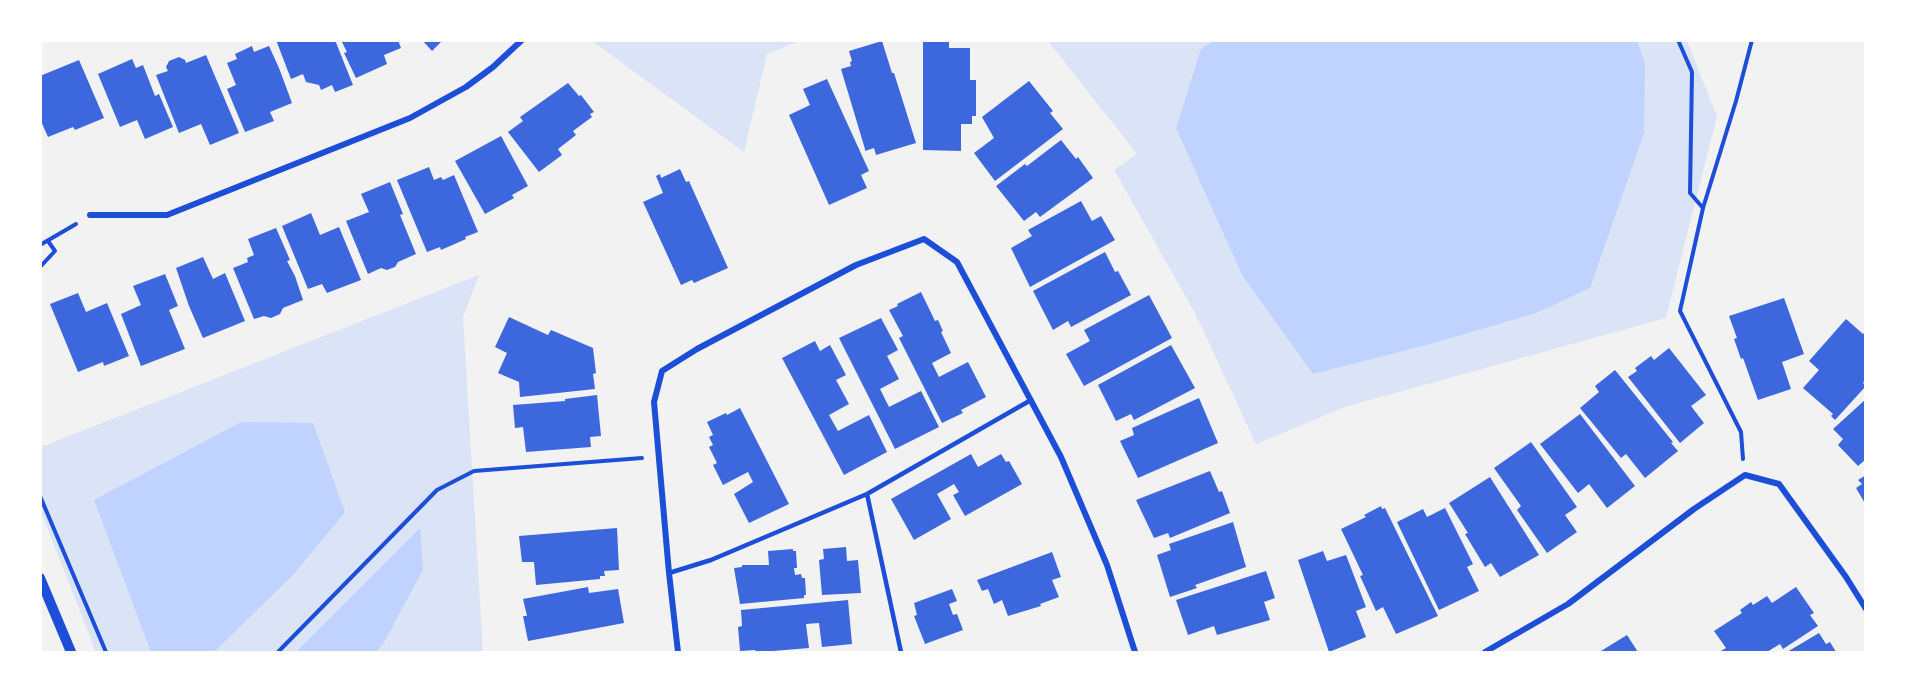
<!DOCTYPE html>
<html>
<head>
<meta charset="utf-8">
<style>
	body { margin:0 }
	#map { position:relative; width:1906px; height:693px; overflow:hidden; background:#f2f2f2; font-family:"Asap Condensed",sans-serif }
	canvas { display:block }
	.frame { position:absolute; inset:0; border:42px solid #fff; pointer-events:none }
</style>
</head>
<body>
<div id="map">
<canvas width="1906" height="693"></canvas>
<div class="frame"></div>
</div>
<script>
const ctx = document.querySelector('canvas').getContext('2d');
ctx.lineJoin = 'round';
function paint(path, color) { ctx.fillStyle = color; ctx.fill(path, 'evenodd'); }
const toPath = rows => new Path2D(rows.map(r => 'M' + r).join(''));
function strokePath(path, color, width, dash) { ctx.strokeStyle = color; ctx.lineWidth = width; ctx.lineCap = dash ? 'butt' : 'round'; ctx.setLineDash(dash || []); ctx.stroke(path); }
paint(toPath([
	[592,41,800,41,767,54,744,152],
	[1048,41,1687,41,1717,116,1666,318,1345,407,1256,444,1196,315,1114,170,1137,154],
	[479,275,463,317,483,652,96,652,41,512,41,447]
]), '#dbe4f7');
paint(toPath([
	[1215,40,1637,41,1645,63,1644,133,1590,288,1536,313,1434,343,1313,374,1242,275,1176,128,1201,49],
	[241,422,313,423,345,512,293,575,214,652,151,652,94,500],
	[420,528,423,570,383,644,376,652,296,652]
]), '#bfd3fe');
paint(toPath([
	[276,40,335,40,353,85,335,92,332,85,321,90,319,85,306,82,303,74,291,79],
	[341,40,398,40,401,48,384,55,387,64,356,78,344,53,347,52],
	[422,40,443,40,432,51],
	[923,40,949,40,949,48,970,48,970,80,976,80,976,116,972,116,972,124,961,124,961,151,923,150],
	[882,41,892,73,894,73,916,143,876,155,874,148,865,151,865,149,841,69,851,66,850,62,852,61,849,51],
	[252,46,254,52,269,46,279,68,292,103,270,112,274,121,245,132,227,89,236,85,227,63,237,59,235,54],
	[206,55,239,133,210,145,201,124,179,133,156,75,168,71,166,67,169,61,179,57,185,60,186,63],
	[132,59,136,68,143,65,155,96,159,94,173,127,145,139,137,120,120,127,98,74],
	[79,60,104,118,75,130,73,127,48,137,40,119,40,76],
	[827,79,869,171,861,175,867,188,829,205,789,115,810,105,803,89],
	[1029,81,1053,111,1050,113,1063,129,995,181,974,153,994,138,982,117],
	[568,83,579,96,581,95,594,112,590,114,592,117,573,131,576,135,558,149,562,155,539,172,508,132,523,121,520,117],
	[501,136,528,186,512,195,514,198,485,214,455,161],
	[1061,140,1076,159,1078,157,1093,178,1040,217,1036,212,1024,221,996,186,1025,164,1027,166],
	[429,167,434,180,441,177,443,180,454,175,478,232,465,237,466,239,441,250,440,247,427,252,397,180],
	[680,169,686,182,689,181,728,268,694,283,692,280,681,285,643,202,663,193,656,176,660,174,661,178],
	[390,182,403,214,400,215,416,254,398,262,395,267,387,270,381,268,368,274,346,221,369,212,361,194],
	[1081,201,1092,221,1101,216,1115,240,1030,287,1011,248,1032,236,1028,230],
	[311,213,320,235,339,227,361,280,327,293,322,284,308,289,282,226],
	[276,228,290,260,287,261,295,276,303,300,283,308,280,314,271,318,264,316,254,319,233,268,248,262,247,258,254,255,248,239],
	[1105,252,1115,272,1118,271,1131,295,1071,327,1068,321,1053,330,1033,291],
	[203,257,213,279,225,273,245,321,203,338,189,306,176,268],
	[165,274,178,306,169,310,185,349,141,366,121,314,141,305,133,286],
	[921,292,935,321,938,320,943,331,941,332,951,353,932,363,939,377,968,362,986,397,961,410,963,413,942,423,899,338,903,336,889,310,898,306,897,304],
	[78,293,86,312,107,303,129,356,104,366,103,362,78,372,50,304],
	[1149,295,1172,338,1084,386,1066,354,1090,341,1084,330],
	[1784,298,1804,354,1782,362,1791,389,1758,400,1743,358,1741,359,1734,339,1737,338,1729,316],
	[509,317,548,335,551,330,593,348,596,373,593,374,595,389,520,397,519,382,498,373,507,353,495,347],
	[881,318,898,350,887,356,899,379,880,389,889,407,921,391,939,427,895,449,839,338],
	[1846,319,1863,334,1866,331,1866,379,1863,383,1866,386,1835,420,1831,416,1833,414,1803,388,1819,370,1809,361],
	[815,341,820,351,830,345,846,375,836,380,849,404,829,415,838,431,869,415,887,452,844,475,782,358],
	[1171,345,1195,388,1134,420,1131,414,1116,421,1098,385],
	[1669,348,1706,395,1691,406,1704,423,1680,443,1628,377,1637,371,1635,368,1651,356,1654,360],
	[1615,370,1673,442,1671,443,1678,451,1645,478,1626,454,1621,458,1580,408,1599,392,1595,386],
	[597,395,601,436,590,437,591,447,526,452,523,427,515,428,513,405,565,401,565,399],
	[1199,398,1218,443,1138,478,1120,441,1134,435,1132,428],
	[1866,399,1866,459,1858,466,1838,445,1843,439,1833,429],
	[740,408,789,504,749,523,734,494,753,482,748,472,723,485,713,465,717,463,709,447,713,445,709,437,713,435,707,422,726,413,727,415],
	[1580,414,1635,486,1607,508,1589,484,1578,493,1540,444],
	[1531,442,1577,507,1565,515,1577,532,1547,553,1517,510,1521,506,1494,468],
	[971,454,978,467,1001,454,1006,462,1009,461,1022,484,965,516,953,495,959,492,954,484,937,494,951,519,914,540,891,499],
	[1210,471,1219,492,1222,491,1230,513,1170,538,1168,533,1154,538,1136,500],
	[1866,475,1866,505,1856,488,1862,484,1858,480],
	[1490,477,1539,555,1500,577,1491,563,1485,567,1465,534,1468,533,1449,503],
	[1381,506,1382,509,1385,508,1438,616,1396,634,1383,607,1376,611,1360,576,1363,575,1341,529,1366,517,1364,515],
	[1445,508,1473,564,1467,567,1479,591,1439,610,1397,522,1423,509,1427,517],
	[1233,522,1246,567,1195,585,1197,588,1170,597,1157,555,1171,550,1169,544],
	[617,528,619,570,604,571,605,576,600,576,600,579,536,585,534,562,522,562,519,536],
	[846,547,847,561,858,560,861,593,822,595,819,560,824,559,823,549],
	[793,549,793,551,796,551,797,568,794,568,795,575,801,574,802,578,805,578,806,595,804,595,804,598,740,604,734,568,742,567,742,565,769,565,768,551],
	[1323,551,1327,561,1346,555,1366,607,1356,611,1366,637,1329,652,1298,560],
	[1052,552,1061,577,1052,580,1059,597,1040,604,1041,606,1008,616,1002,600,994,604,988,589,982,591,977,580],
	[1266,571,1275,598,1264,602,1270,620,1217,635,1214,626,1188,635,1176,600],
	[588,587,589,593,618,589,624,623,528,641,523,616,527,616,523,599],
	[1796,587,1814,613,1810,615,1818,626,1783,649,1780,644,1767,652,1719,652,1726,648,1714,631,1742,613,1740,610,1751,602,1753,605,1767,596,1772,603],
	[952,589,957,601,949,604,953,615,957,614,963,630,925,644,914,616,917,615,914,603],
	[848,600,852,644,822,647,819,623,806,624,809,648,761,652,756,652,755,650,740,651,738,627,742,626,741,610],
	[1819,633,1826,644,1830,642,1836,652,1787,652],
	[1627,635,1638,652,1602,652,1601,651]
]), '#3d67dc');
strokePath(toPath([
	[1678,40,1692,72,1690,193,1703,208],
	[40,245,76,224],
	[40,267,55,251,48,241],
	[1743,459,1741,432,1680,311,1703,208,1736,101,1752,40],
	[40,496,106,652],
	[278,652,437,490,474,471,642,458]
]), '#1d4ed8', 4);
strokePath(toPath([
	[867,494,901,652],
	[669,573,711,560,867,494,1031,400]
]), '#1d4ed8', 4.5);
strokePath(toPath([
	[90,215,167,215,410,118,466,87,493,67,522,40],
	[678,652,669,573,654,402,662,371,697,349,856,265,924,239,957,262,1061,457,1107,565,1135,652],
	[1485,652,1568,604,1694,509,1745,475,1779,484,1846,577,1866,609]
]), '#1d4ed8', 6);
strokePath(toPath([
	[40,578,71,652]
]), '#1d4ed8', 10);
</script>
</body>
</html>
